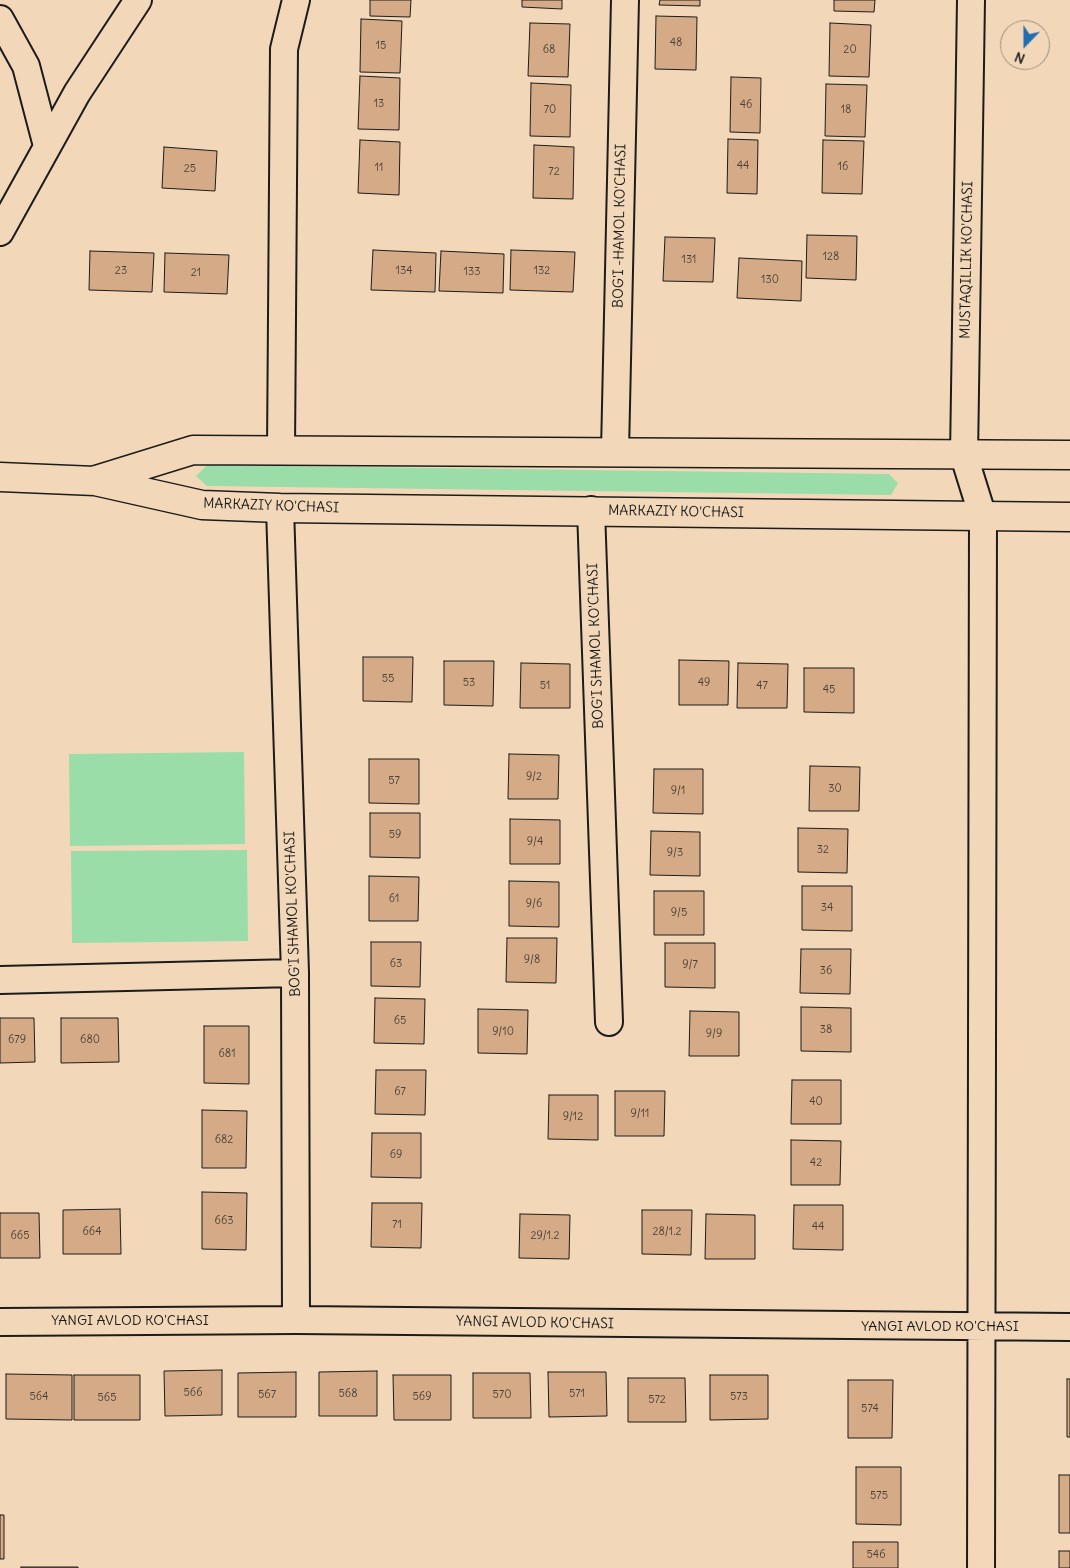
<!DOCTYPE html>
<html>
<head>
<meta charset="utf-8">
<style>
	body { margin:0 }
	#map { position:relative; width:1070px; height:1568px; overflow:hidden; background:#f2d8b9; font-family:Delius,sans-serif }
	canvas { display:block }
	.north { position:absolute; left:1000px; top:20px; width:50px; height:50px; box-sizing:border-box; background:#f2d8b9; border:1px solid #9c8d7a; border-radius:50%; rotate:202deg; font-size:14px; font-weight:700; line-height:20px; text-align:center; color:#1c1c1c }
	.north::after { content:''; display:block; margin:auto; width:18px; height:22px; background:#1f6fb2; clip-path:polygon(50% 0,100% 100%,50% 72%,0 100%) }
</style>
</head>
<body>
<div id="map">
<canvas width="1070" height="1568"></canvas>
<div class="north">N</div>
</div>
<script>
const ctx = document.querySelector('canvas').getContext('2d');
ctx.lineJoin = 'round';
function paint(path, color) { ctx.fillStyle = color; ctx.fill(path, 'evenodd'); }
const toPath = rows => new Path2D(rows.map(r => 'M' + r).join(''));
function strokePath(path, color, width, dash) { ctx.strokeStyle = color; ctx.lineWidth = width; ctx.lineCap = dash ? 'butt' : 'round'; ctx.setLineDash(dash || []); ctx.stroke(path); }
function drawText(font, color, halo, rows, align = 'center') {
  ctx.font = font + ' Delius,sans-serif'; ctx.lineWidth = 4.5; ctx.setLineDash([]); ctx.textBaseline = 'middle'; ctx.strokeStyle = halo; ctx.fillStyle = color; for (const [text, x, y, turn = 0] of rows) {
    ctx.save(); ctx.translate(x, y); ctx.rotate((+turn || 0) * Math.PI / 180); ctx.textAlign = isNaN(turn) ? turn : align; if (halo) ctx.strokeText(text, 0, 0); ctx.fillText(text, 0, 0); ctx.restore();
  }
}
paint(toPath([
	[207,465,889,474,898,483,891,495,207,486,196,476],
	[244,752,245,844,70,846,69,754],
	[247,850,248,941,72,943,71,851]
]), '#9adda9');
const building = toPath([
	[370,0,411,0,410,17,370,16,370,0],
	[522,0,562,0,562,9,522,7,522,0],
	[660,0,700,0,700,6,659,5,660,0],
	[834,0,875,0,874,12,834,11,834,0],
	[656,16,697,17,696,70,655,69,656,16],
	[361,19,402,21,400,73,360,72,361,19],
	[530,23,570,24,568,77,528,76,530,23],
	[830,23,871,25,869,77,829,76,830,23],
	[360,76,400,78,399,130,358,129,360,76],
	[731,77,761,78,760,133,730,132,731,77],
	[531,83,571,85,570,137,530,136,531,83],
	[826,84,867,85,865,137,825,136,826,84],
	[728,139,758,140,757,194,727,193,728,139],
	[360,140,400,142,399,195,358,193,360,140],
	[823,140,864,141,862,194,822,193,823,140],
	[534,145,574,147,573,199,533,198,534,145],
	[164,147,217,151,215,191,162,188,164,147],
	[807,235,857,236,856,280,806,278,807,235],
	[665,237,715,238,713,282,663,281,665,237],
	[373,250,436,253,435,292,371,290,373,250],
	[511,250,575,252,573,292,510,290,511,250],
	[90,251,154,253,152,292,89,290,90,251],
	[441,251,504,254,503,293,439,291,441,251],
	[165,253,229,255,227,294,164,292,165,253],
	[739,258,802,261,801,301,737,298,739,258],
	[363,657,413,657,412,702,363,701,363,657],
	[679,660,729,661,728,705,679,705,679,660],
	[444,661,494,661,493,706,444,705,444,661],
	[521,663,570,664,570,708,520,708,521,663],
	[738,663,788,664,787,708,737,708,738,663],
	[804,668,854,668,854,713,804,712,804,668],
	[509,754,559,755,558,799,508,799,509,754],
	[369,759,419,759,419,804,369,803,369,759],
	[810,766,860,767,859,811,809,811,810,766],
	[654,769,703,769,703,814,653,813,654,769],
	[370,813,420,813,420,858,370,857,370,813],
	[510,819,560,820,560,864,510,864,510,819],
	[798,828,848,829,847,873,798,872,798,828],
	[651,831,700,832,700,876,650,875,651,831],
	[369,876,419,877,418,921,369,921,369,876],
	[509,881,559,882,559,927,509,926,509,881],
	[802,886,852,886,852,931,802,930,802,886],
	[654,891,704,891,704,935,654,935,654,891],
	[507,938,557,938,556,983,506,982,507,938],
	[371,942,421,942,420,987,371,986,371,942],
	[665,943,715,943,715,988,665,987,665,943],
	[801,949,851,949,850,994,800,993,801,949],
	[375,998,425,999,424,1044,374,1043,375,998],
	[801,1007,851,1008,851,1052,801,1051,801,1007],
	[478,1009,528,1010,527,1054,478,1053,478,1009],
	[690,1011,739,1012,739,1056,689,1056,690,1011],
	[0,1018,34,1018,35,1062,0,1063,0,1018],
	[61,1018,118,1018,119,1062,61,1063,61,1018],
	[204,1026,249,1026,249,1084,204,1083,204,1026],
	[376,1070,426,1070,425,1115,375,1114,376,1070],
	[792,1080,841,1080,841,1124,791,1124,792,1080],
	[615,1091,665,1091,664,1136,615,1136,615,1091],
	[549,1095,598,1095,598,1140,548,1139,549,1095],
	[202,1110,247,1111,246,1168,202,1168,202,1110],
	[372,1133,421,1133,421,1178,371,1177,372,1133],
	[791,1140,841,1141,840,1185,791,1185,791,1140],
	[202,1192,247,1193,246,1250,202,1249,202,1192],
	[372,1203,422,1203,421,1248,371,1247,372,1203],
	[794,1205,843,1205,843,1250,793,1249,794,1205],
	[120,1209,121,1254,63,1254,63,1210,120,1209],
	[642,1210,692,1210,691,1255,642,1254,642,1210],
	[0,1213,39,1213,40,1258,0,1258,0,1213],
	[520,1214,570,1215,569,1259,519,1258,520,1214],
	[706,1214,755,1215,755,1259,705,1259,706,1214],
	[222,1370,222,1415,165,1416,164,1371,222,1370],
	[377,1371,377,1416,319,1416,319,1372,377,1371],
	[296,1372,296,1417,238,1417,238,1373,296,1372],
	[548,1372,606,1372,607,1416,549,1417,548,1372],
	[473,1373,530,1373,531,1418,473,1418,473,1373],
	[6,1374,72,1375,72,1420,6,1419,6,1374],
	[74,1375,140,1375,140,1420,74,1420,74,1375],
	[393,1375,451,1375,451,1420,394,1420,393,1375],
	[710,1375,768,1375,768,1419,710,1420,710,1375],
	[628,1378,685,1378,686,1422,628,1422,628,1378],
	[1067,1379,1070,1379,1070,1437,1067,1437,1067,1379],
	[848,1380,893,1380,892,1438,848,1438,848,1380],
	[856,1467,901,1467,901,1525,856,1524,856,1467],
	[1059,1475,1070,1475,1070,1533,1059,1533,1059,1475],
	[0,1515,4,1515,4,1559,0,1559,0,1515],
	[853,1542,898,1542,898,1568,853,1568,853,1542],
	[1059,1551,1070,1551,1070,1568,1059,1568,1059,1551],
	[21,1567,78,1567,78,1568,21,1568,21,1567]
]);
paint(building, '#d5aa86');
strokePath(building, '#1c1c1c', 1);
const street = toPath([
	[971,0,964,456,983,517,981,1568],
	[0,19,26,66,47,146],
	[0,232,77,93,138,0],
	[281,451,284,49,296,0],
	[615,451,625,0],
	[280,508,295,973,296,1320],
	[591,510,609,1022],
	[0,980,295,973],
	[0,1322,296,1320,1070,1327]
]);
const secondary = toPath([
	[0,477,95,481,202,505,280,508,1070,517],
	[96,480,193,450,1070,455]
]);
strokePath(street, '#1c1c1c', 30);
strokePath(secondary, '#1c1c1c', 31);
strokePath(street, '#f2d8b9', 26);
strokePath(secondary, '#f2d8b9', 28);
drawText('11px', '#4a4036', null, [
	["48",676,43],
	["15",381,46],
	["68",549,50],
	["20",850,50],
	["13",379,104],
	["46",746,105],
	["70",550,110],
	["18",846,110],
	["44",743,166],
	["16",843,167],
	["11",379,168],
	["25",190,169],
	["72",554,172],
	["128",831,257],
	["131",689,260],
	["23",121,271],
	["134",404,271],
	["132",542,271],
	["133",472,272],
	["21",196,273],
	["130",770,280],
	["55",388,679],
	["53",469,683],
	["49",704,683],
	["51",545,686],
	["47",762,686],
	["45",829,690],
	["9/2",534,777],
	["57",394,781],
	["30",835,789],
	["9/1",678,791],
	["59",395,835],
	["9/4",535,842],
	["32",823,850],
	["9/3",675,853],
	["61",394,899],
	["9/6",534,904],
	["34",827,908],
	["9/5",679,913],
	["9/8",532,960],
	["63",396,964],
	["9/7",690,965],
	["36",826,971],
	["65",400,1021],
	["38",826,1030],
	["9/10",503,1032],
	["9/9",714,1034],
	["679",17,1040],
	["680",90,1040],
	["681",227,1054],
	["67",400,1092],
	["40",816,1102],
	["9/11",640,1114],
	["9/12",573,1117],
	["682",224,1140],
	["69",396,1155],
	["42",816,1163],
	["663",224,1221],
	["71",397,1225],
	["44",818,1227],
	["664",92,1232],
	["28/1.2",667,1232],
	["665",20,1236],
	["29/1.2",545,1236],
	["566",193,1393],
	["568",348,1394],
	["571",577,1394],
	["567",267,1395],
	["570",502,1395],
	["564",39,1397],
	["569",422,1397],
	["573",739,1397],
	["565",107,1398],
	["572",657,1400],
	["574",870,1409],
	["575",879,1496],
	["546",876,1555]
]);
drawText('14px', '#1c1c1c', '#f2d8b9', [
	["BOG'I -HAMOL KO'CHASI",620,226,-89],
	["MUSTAQILLIK KO'CHASI",967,260,-89],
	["MARKAZIY KO'CHASI",271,506,2],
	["MARKAZIY KO'CHASI",676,512,1],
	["BOG'I SHAMOL KO'CHASI",596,646,-92],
	["BOG'I SHAMOL KO'CHASI",293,914,-92],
	["YANGI AVLOD KO'CHASI",130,1321],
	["YANGI AVLOD KO'CHASI",535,1323,1],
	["YANGI AVLOD KO'CHASI",940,1327]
]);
</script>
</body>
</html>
